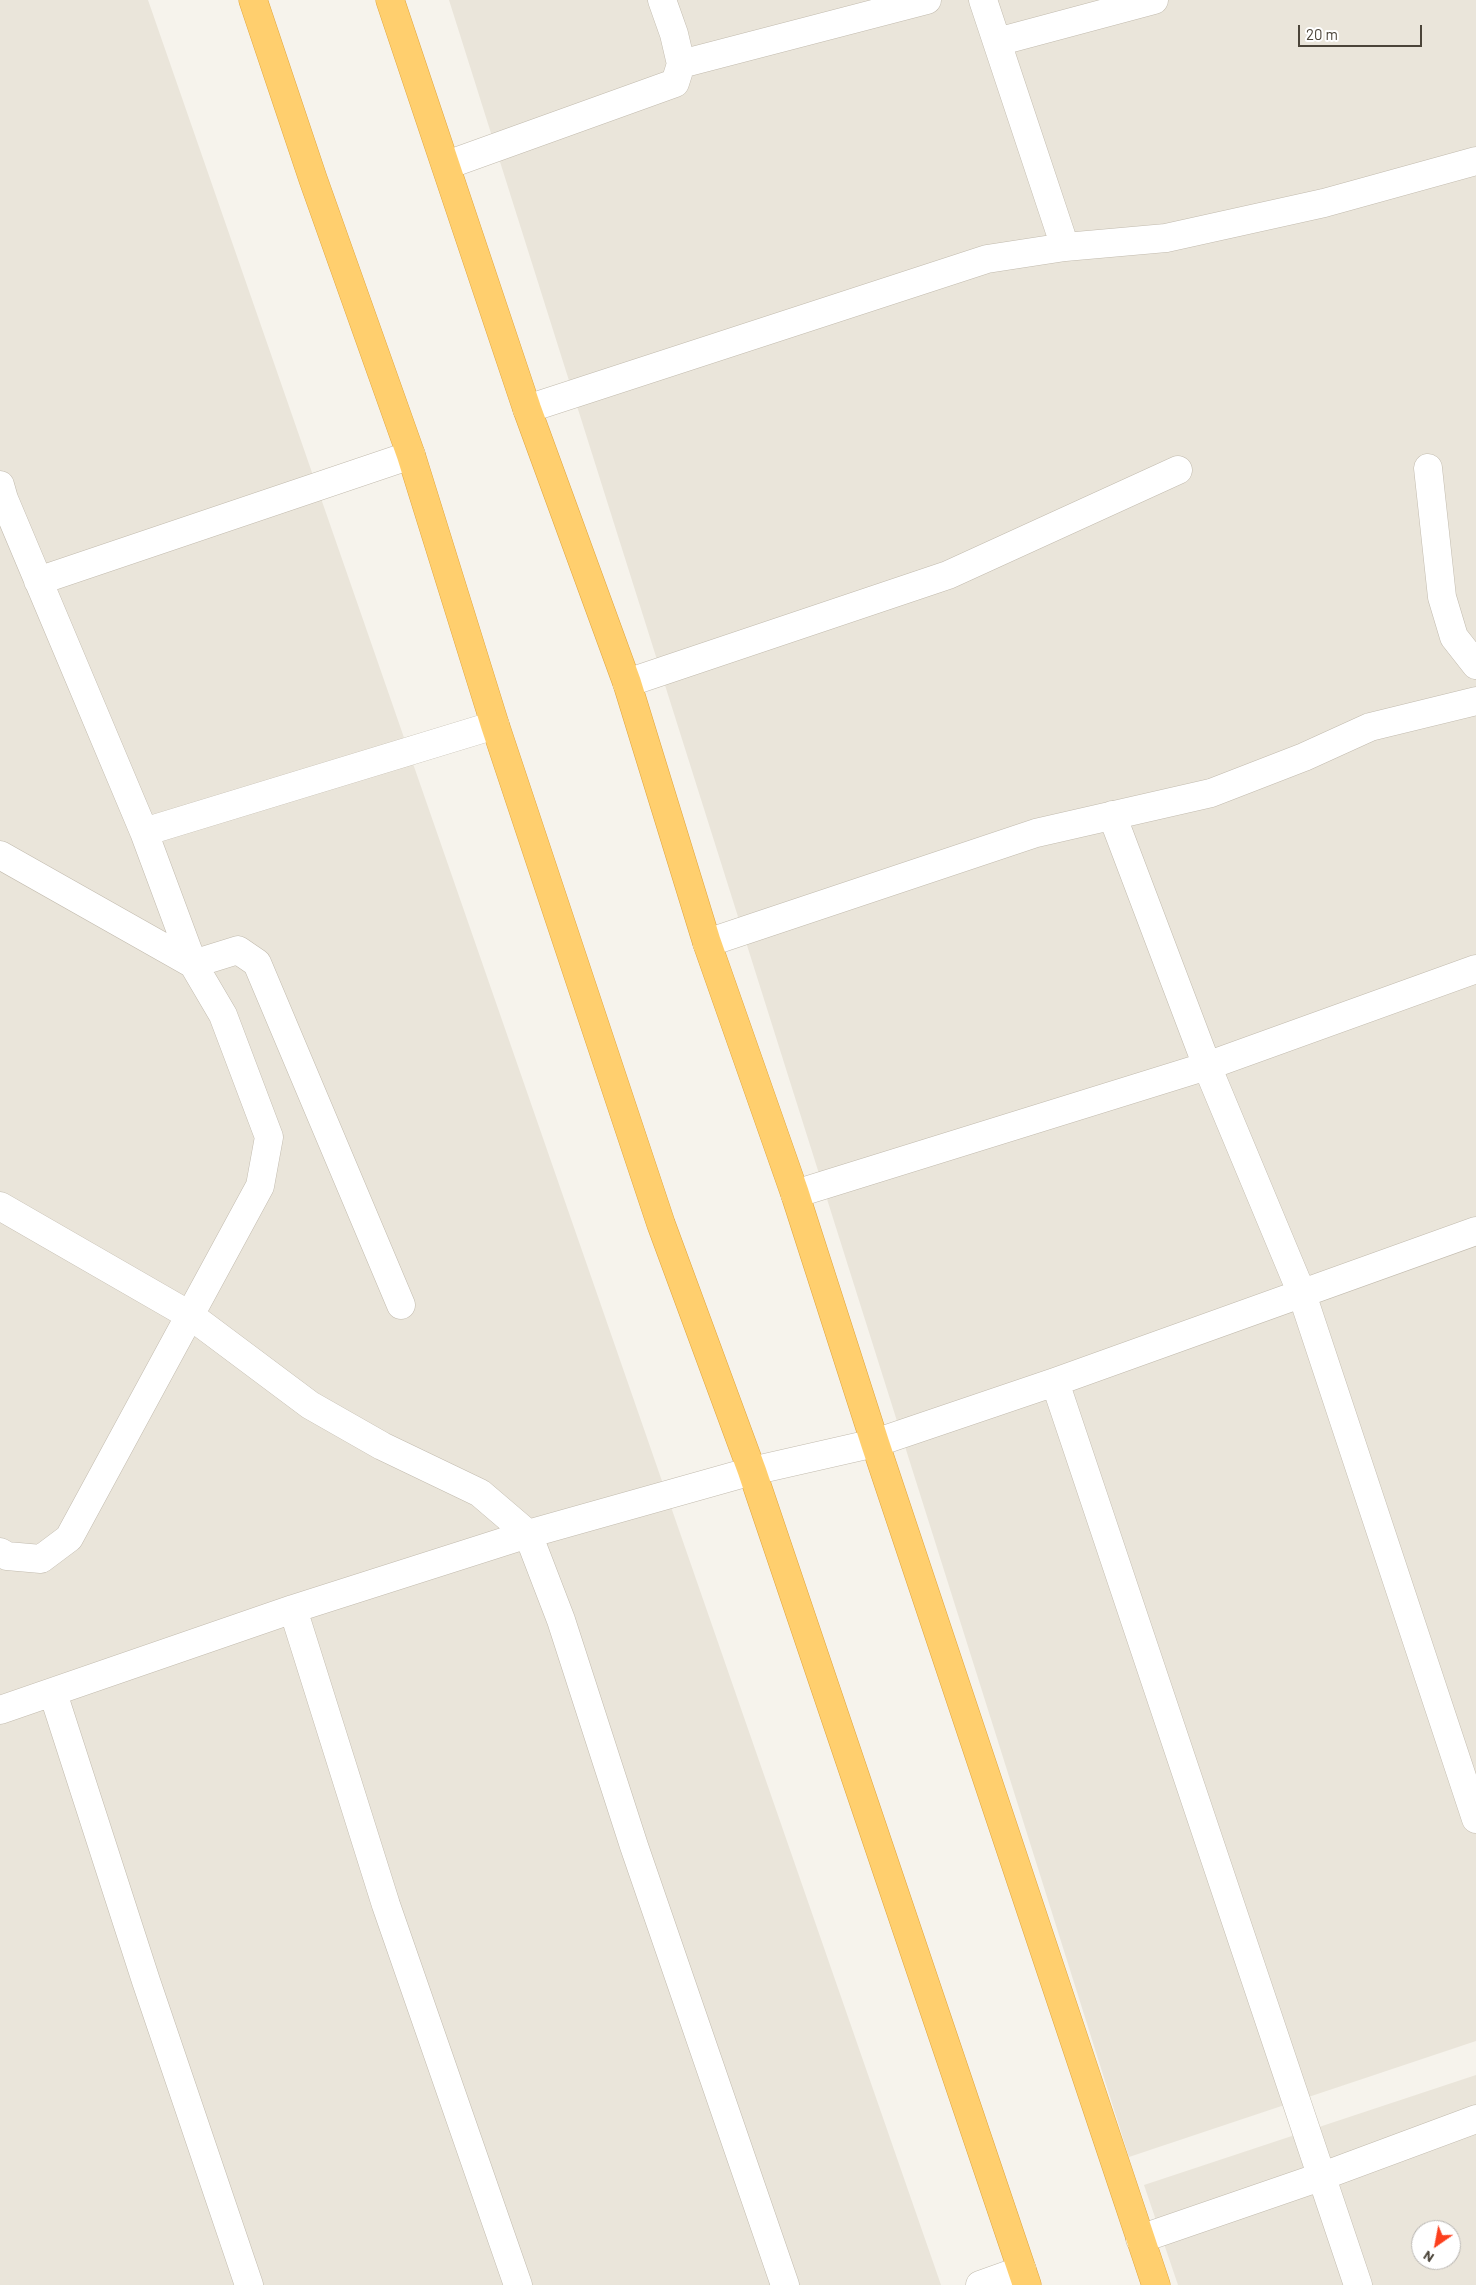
<!DOCTYPE html>
<html>
<head>
<meta charset="utf-8">
<style>
	body { margin:0 }
	#map { position:relative; width:1476px; height:2285px; overflow:hidden; background:#f6f3ec; font-family:Barlow,sans-serif }
	canvas { display:block }
	.north { position:absolute; left:1411px; top:2220px; width:50px; height:50px; box-sizing:border-box; background:#fff; border:1px solid #b7b4b0; border-radius:50%; rotate:213deg; font-size:14px; font-weight:700; line-height:20px; text-align:center; color:#4b4439 }
	.north::after { content:''; display:block; margin:auto; width:18px; height:22px; background:#fc3f1d; clip-path:polygon(50% 0,100% 100%,50% 72%,0 100%) }
	.scale { position:absolute; left:1298px; top:25px; width:124px; height:22px; box-sizing:border-box; border:2px solid #4b4439; border-top:0; padding-left:6px; font-size:15px; line-height:18px; white-space:nowrap; color:#4b4439; -webkit-text-stroke:4px #fff; paint-order:stroke }
</style>
</head>
<body>
<div id="map">
<canvas width="1476" height="2285"></canvas>
<div class="north">N</div>
<div class="scale">20 m</div>
</div>
<script>
const ctx = document.querySelector('canvas').getContext('2d');
ctx.lineJoin = 'round';
function paint(path, color) { ctx.fillStyle = color; ctx.fill(path, 'evenodd'); }
const toPath = rows => new Path2D(rows.map(r => 'M' + r).join(''));
function strokePath(path, color, width, dash) { ctx.strokeStyle = color; ctx.lineWidth = width; ctx.lineCap = dash ? 'butt' : 'round'; ctx.setLineDash(dash || []); ctx.stroke(path); }
paint(toPath([
	[0,0,148,0,941,2285,0,2285],
	[449,0,1476,0,1476,2041,1129,2157],
	[1476,2075,1476,2285,1178,2285,1144,2185],
	[1421,2230,1451,2230,1451,2260,1421,2260]
]), '#eae5da');
const minor = toPath([
	[983,0,1065,247],
	[997,42,1154,0],
	[681,64,927,0],
	[447,165,675,83,681,64,674,34,662,0],
	[527,409,987,259,1065,247,1166,238,1324,203,1476,161],
	[1428,468,1442,597,1454,637,1476,665],
	[0,485,4,499,144,832,193,964,223,1015,269,1137,260,1186,69,1538,41,1559,7,1556,0,1552],
	[38,581,411,455],
	[627,683,948,575,1178,470],
	[1112,815,1207,1066,1302,1294,1476,1819],
	[144,832,495,725],
	[0,855,193,964,238,950,257,963,401,1305],
	[707,943,1036,833,1211,793,1304,757,1370,727,1476,701],
	[795,1194,1207,1066,1476,969],
	[0,1206,191,1316,310,1405,382,1446,480,1493,528,1534,561,1620,634,1846,785,2285],
	[1055,1382,1358,2285],
	[293,1609,386,1905,518,2285],
	[53,1693,146,1981,249,2285],
	[0,1710,293,1609,528,1534,752,1471,875,1443,1055,1382,1476,1231],
	[1140,2239,1320,2177,1476,2119],
	[980,2285,1022,2270]
]);
const highway = toPath([
	[253,0,313,179,411,455,495,725,661,1224,752,1471,1027,2285],
	[390,0,527,409,627,683,707,943,795,1194,875,1443,1156,2285]
]);
strokePath(minor, '#c2bbae', 29);
strokePath(highway, '#e0a43c', 29);
strokePath(minor, '#fff', 28);
strokePath(highway, '#ffcf6e', 28);
</script>
</body>
</html>
